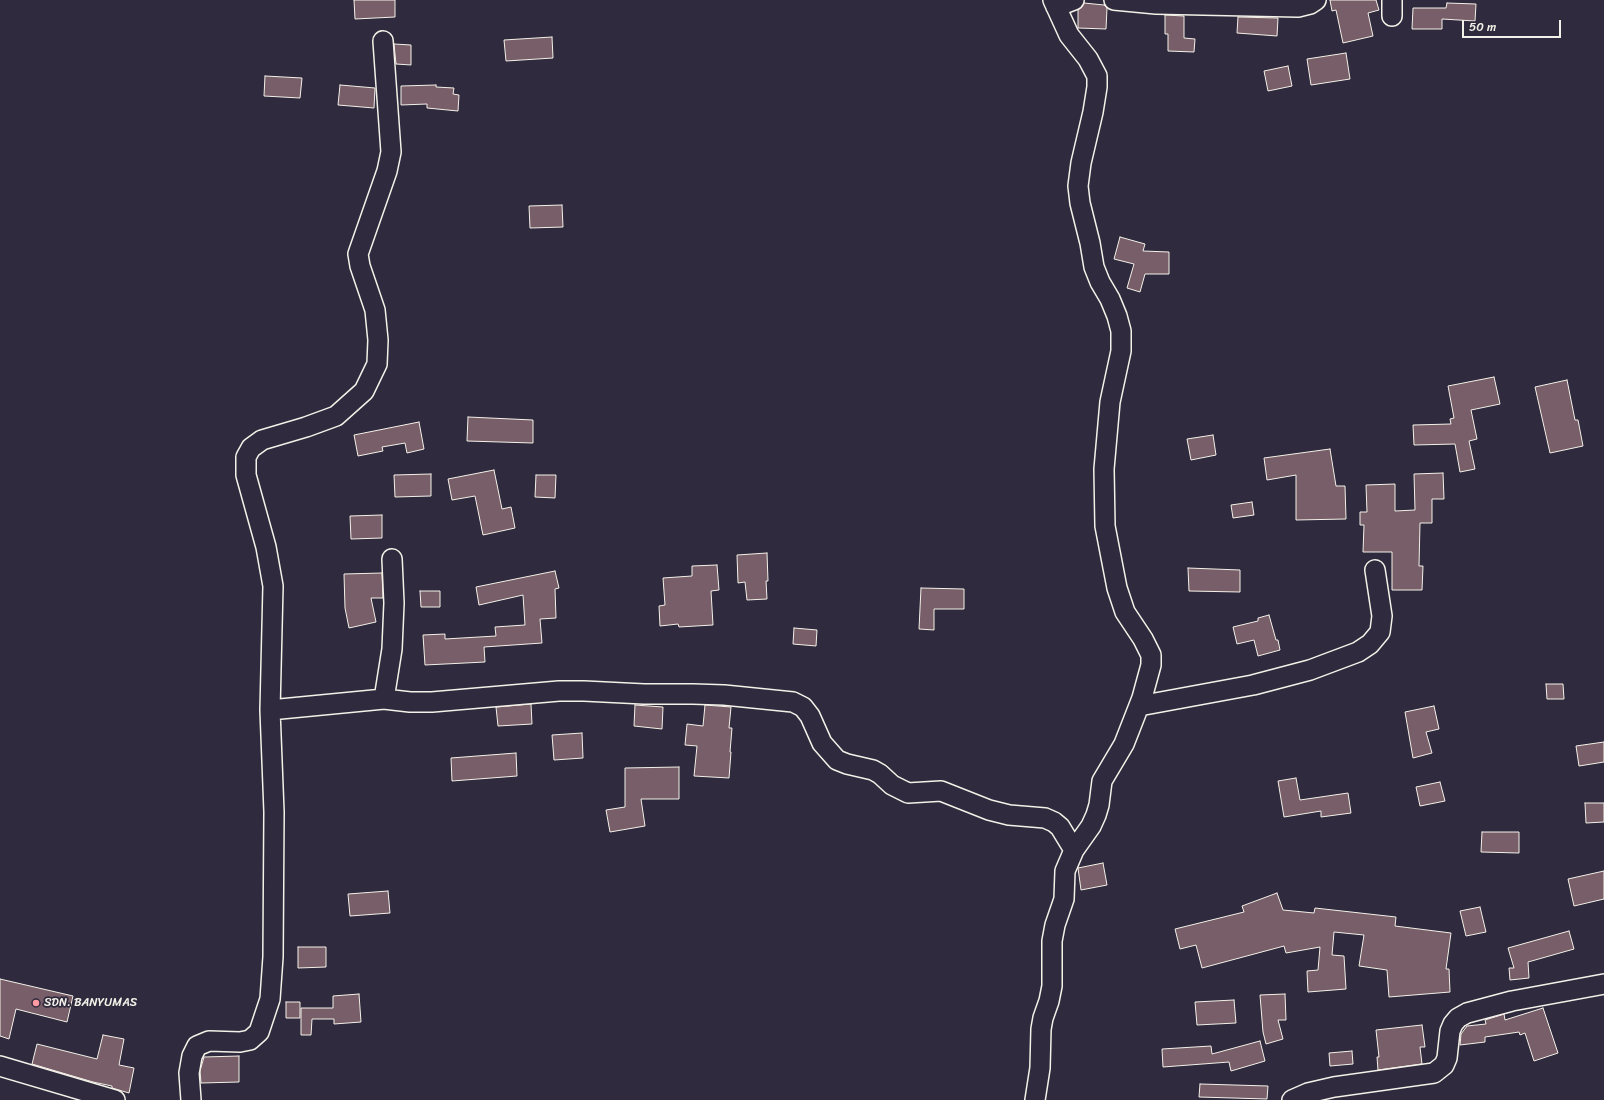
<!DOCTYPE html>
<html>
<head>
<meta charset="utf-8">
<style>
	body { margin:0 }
	#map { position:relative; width:1604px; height:1100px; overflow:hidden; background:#2f2a3d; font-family:Sriracha,sans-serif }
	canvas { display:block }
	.scale { position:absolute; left:1462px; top:20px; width:99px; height:18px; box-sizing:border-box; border:2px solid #f4f1e8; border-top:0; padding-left:5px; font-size:12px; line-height:14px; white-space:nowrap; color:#f4f1e8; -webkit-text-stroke:3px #2f2a3d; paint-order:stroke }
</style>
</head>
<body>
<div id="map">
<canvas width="1604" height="1100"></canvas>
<div class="scale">50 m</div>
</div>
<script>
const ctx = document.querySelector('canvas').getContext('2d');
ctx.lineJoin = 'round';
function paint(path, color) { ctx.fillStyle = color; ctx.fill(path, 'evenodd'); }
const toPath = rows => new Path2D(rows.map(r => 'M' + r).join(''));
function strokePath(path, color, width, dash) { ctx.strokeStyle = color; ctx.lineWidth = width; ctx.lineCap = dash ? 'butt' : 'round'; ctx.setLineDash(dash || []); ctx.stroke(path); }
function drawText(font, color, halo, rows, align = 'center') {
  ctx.font = font + ' Sriracha,sans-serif'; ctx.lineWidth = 3.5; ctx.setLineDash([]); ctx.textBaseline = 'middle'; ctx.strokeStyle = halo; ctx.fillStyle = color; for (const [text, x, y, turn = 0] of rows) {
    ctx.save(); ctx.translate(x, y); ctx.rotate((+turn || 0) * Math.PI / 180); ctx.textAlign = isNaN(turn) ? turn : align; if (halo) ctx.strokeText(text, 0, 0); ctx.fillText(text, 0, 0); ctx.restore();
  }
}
const building = toPath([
	[354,0,395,0,395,17,355,19,354,0],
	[1330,0,1376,0,1379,10,1368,13,1373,36,1343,43,1336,10,1332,11,1330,0],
	[1084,3,1104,5,1107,8,1106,29,1078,28,1078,10,1082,7,1084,3],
	[1447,3,1476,4,1475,21,1442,19,1442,29,1412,29,1413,8,1446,8,1447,3],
	[1165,15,1184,16,1184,38,1195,39,1194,52,1168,51,1168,34,1165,34,1165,15],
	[1238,17,1278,18,1277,36,1237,33,1238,17],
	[552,37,553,58,506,61,504,40,552,37],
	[394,44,411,45,411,65,396,64,394,44],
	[1346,53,1350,79,1311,85,1307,59,1346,53],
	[1288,66,1292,86,1268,91,1264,71,1288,66],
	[265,76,302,78,300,98,264,96,265,76],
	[340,85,375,88,374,108,338,105,340,85],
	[436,85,436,87,454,88,453,94,459,95,458,111,427,108,427,104,401,105,401,86,436,85],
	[562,205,563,227,530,228,529,206,562,205],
	[1120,237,1145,244,1143,251,1169,252,1169,274,1145,274,1140,292,1127,288,1134,264,1114,259,1120,237],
	[1494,377,1500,404,1471,410,1477,439,1469,441,1475,469,1460,472,1455,444,1414,445,1413,425,1451,424,1450,419,1454,418,1448,386,1494,377],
	[1567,380,1575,420,1578,420,1583,446,1550,453,1535,387,1567,380],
	[468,417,533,420,533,443,467,441,468,417],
	[419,422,424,449,407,453,405,443,382,447,383,451,358,456,354,435,419,422],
	[1213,435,1216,455,1191,460,1187,439,1213,435],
	[1330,449,1336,486,1345,486,1346,519,1296,520,1296,475,1267,480,1264,458,1330,449],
	[494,470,502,509,511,507,515,528,483,535,475,496,452,500,448,479,494,470],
	[1443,473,1444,499,1432,499,1432,523,1420,523,1419,566,1423,566,1422,590,1392,590,1392,552,1363,552,1364,525,1360,525,1360,512,1367,512,1366,485,1395,484,1395,511,1415,510,1414,474,1443,473],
	[431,474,431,496,395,497,394,475,431,474],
	[536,475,556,475,555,498,535,497,536,475],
	[1252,502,1254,515,1233,518,1231,505,1252,502],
	[382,515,382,538,351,539,350,516,382,515],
	[767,553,768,581,766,581,767,599,747,600,745,582,738,583,737,555,767,553],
	[717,565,719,590,711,591,713,625,679,627,678,624,660,626,659,606,665,605,663,578,692,576,692,566,717,565],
	[1188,568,1240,570,1240,592,1189,591,1188,568],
	[555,571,559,588,555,589,556,618,540,619,542,643,484,647,485,662,425,665,423,635,445,634,445,639,496,636,495,627,525,625,523,595,479,605,476,587,555,571],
	[382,573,383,598,371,598,376,622,349,628,345,608,344,574,382,573],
	[921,588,964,589,964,609,934,609,934,630,919,629,921,588],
	[420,591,440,591,440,607,421,607,420,591],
	[1269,615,1276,640,1278,640,1280,650,1258,656,1254,640,1237,644,1233,627,1258,621,1258,618,1269,615],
	[794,628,817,630,816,646,793,644,794,628],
	[1546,684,1563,684,1564,699,1547,699,1546,684],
	[531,704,532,724,498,726,496,707,531,704],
	[635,705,663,707,662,729,634,726,635,705],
	[705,705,731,707,729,728,732,728,730,752,731,752,729,778,694,776,697,746,685,745,687,724,703,726,705,705],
	[1434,706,1439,729,1426,732,1432,753,1413,758,1405,712,1434,706],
	[582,733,583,758,554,760,552,735,582,733],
	[1604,742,1604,762,1579,766,1576,746,1604,742],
	[516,753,517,776,452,781,451,758,516,753],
	[679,767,679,799,641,799,645,826,610,832,606,810,625,807,625,768,679,767],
	[1296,778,1300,800,1348,793,1351,813,1321,817,1321,811,1284,817,1278,781,1296,778],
	[1440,782,1445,801,1420,806,1416,787,1440,782],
	[1585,803,1604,803,1604,822,1586,823,1585,803],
	[1482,832,1519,832,1519,853,1481,852,1482,832],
	[1103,863,1107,885,1081,890,1078,868,1103,863],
	[1604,871,1604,899,1574,906,1568,879,1604,871],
	[388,891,390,913,350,916,348,894,388,891],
	[1277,893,1283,910,1314,913,1315,908,1396,917,1395,926,1451,933,1446,969,1449,969,1450,992,1389,997,1387,970,1359,966,1364,935,1334,932,1332,955,1344,956,1346,989,1308,992,1307,971,1318,970,1320,947,1286,953,1284,946,1202,968,1196,945,1180,949,1175,929,1244,912,1242,906,1277,893],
	[1480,907,1486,932,1466,936,1460,911,1480,907],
	[1569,931,1574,949,1528,962,1529,978,1510,980,1509,968,1514,968,1508,948,1569,931],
	[298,947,326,947,326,967,298,968,298,947],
	[0,979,73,996,67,1022,16,1009,9,1039,0,1036,0,979],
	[359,994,361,1022,334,1024,334,1019,312,1019,311,1035,301,1035,301,1008,333,1008,333,996,359,994],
	[1285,994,1286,1020,1278,1020,1283,1039,1266,1044,1263,1032,1260,995,1285,994],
	[1234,1000,1236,1023,1197,1025,1195,1002,1234,1000],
	[286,1002,300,1002,300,1018,286,1018,286,1002],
	[1543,1008,1558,1053,1534,1061,1525,1033,1520,1035,1519,1032,1485,1037,1485,1042,1460,1045,1461,1034,1467,1026,1486,1024,1485,1020,1504,1014,1505,1020,1543,1008],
	[1422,1025,1425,1047,1420,1047,1422,1064,1378,1070,1377,1057,1379,1057,1376,1030,1422,1025],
	[103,1035,124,1039,119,1065,134,1068,129,1093,112,1088,112,1086,93,1082,32,1064,37,1044,97,1059,103,1035],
	[1260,1041,1265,1061,1231,1071,1229,1062,1163,1067,1162,1049,1211,1046,1212,1054,1260,1041],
	[1352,1051,1353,1064,1330,1066,1329,1053,1352,1051],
	[239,1056,239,1082,201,1083,200,1071,204,1057,239,1056],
	[1200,1084,1268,1086,1267,1099,1199,1097,1200,1084]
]);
paint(building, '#775e69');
strokePath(building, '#f4f1e8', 1);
const minor = toPath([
	[1114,0,1156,4,1298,7,1310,4,1316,0],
	[1392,0,1392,16],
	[1056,7,1074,0],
	[384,699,410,702,432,702,559,691,584,691,644,694,693,694,724,695,793,702,803,707,810,716,822,743,837,760,847,764,873,770,880,774,892,785,908,793,941,791,989,810,1009,815,1045,818,1054,822,1060,827,1074,850],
	[1139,706,1253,685,1310,670,1358,652,1370,644,1380,632,1382,616,1375,570],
	[270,710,384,699,392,649,394,603,392,559],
	[0,1066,115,1100],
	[191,1100,189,1073,192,1056,197,1046,209,1041,240,1042,250,1040,259,1032,270,999,273,957,274,812,270,710,273,586,266,547,246,475,246,457,251,448,262,440,306,427,336,416,364,391,377,364,378,340,375,310,360,266,358,254,387,171,391,152,383,41],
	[1035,1100,1040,1068,1041,1029,1043,1018,1049,1001,1052,986,1052,941,1055,925,1064,899,1065,871,1074,850,1091,826,1096,815,1099,805,1102,781,1124,744,1142,698,1151,665,1151,655,1143,639,1125,612,1117,588,1105,526,1104,469,1110,402,1121,351,1121,331,1117,316,1110,299,1100,282,1094,267,1090,243,1080,203,1078,186,1081,163,1093,112,1097,87,1097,76,1088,59,1069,35,1053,0],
	[1292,1100,1308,1093,1334,1087,1434,1073,1444,1065,1447,1058,1450,1031,1453,1024,1458,1018,1467,1013,1512,1001,1604,984]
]);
strokePath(minor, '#f4f1e8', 22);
strokePath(minor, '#2f2a3d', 19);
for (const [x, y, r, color] of [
	[36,1003,4,"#ff9aa2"]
]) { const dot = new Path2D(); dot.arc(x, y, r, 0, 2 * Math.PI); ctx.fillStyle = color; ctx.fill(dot); strokePath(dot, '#2f2a3d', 1.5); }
drawText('12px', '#f4f1e8', '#2f2a3d', [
	["SDN. BANYUMAS",44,1003]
], 'left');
</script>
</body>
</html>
